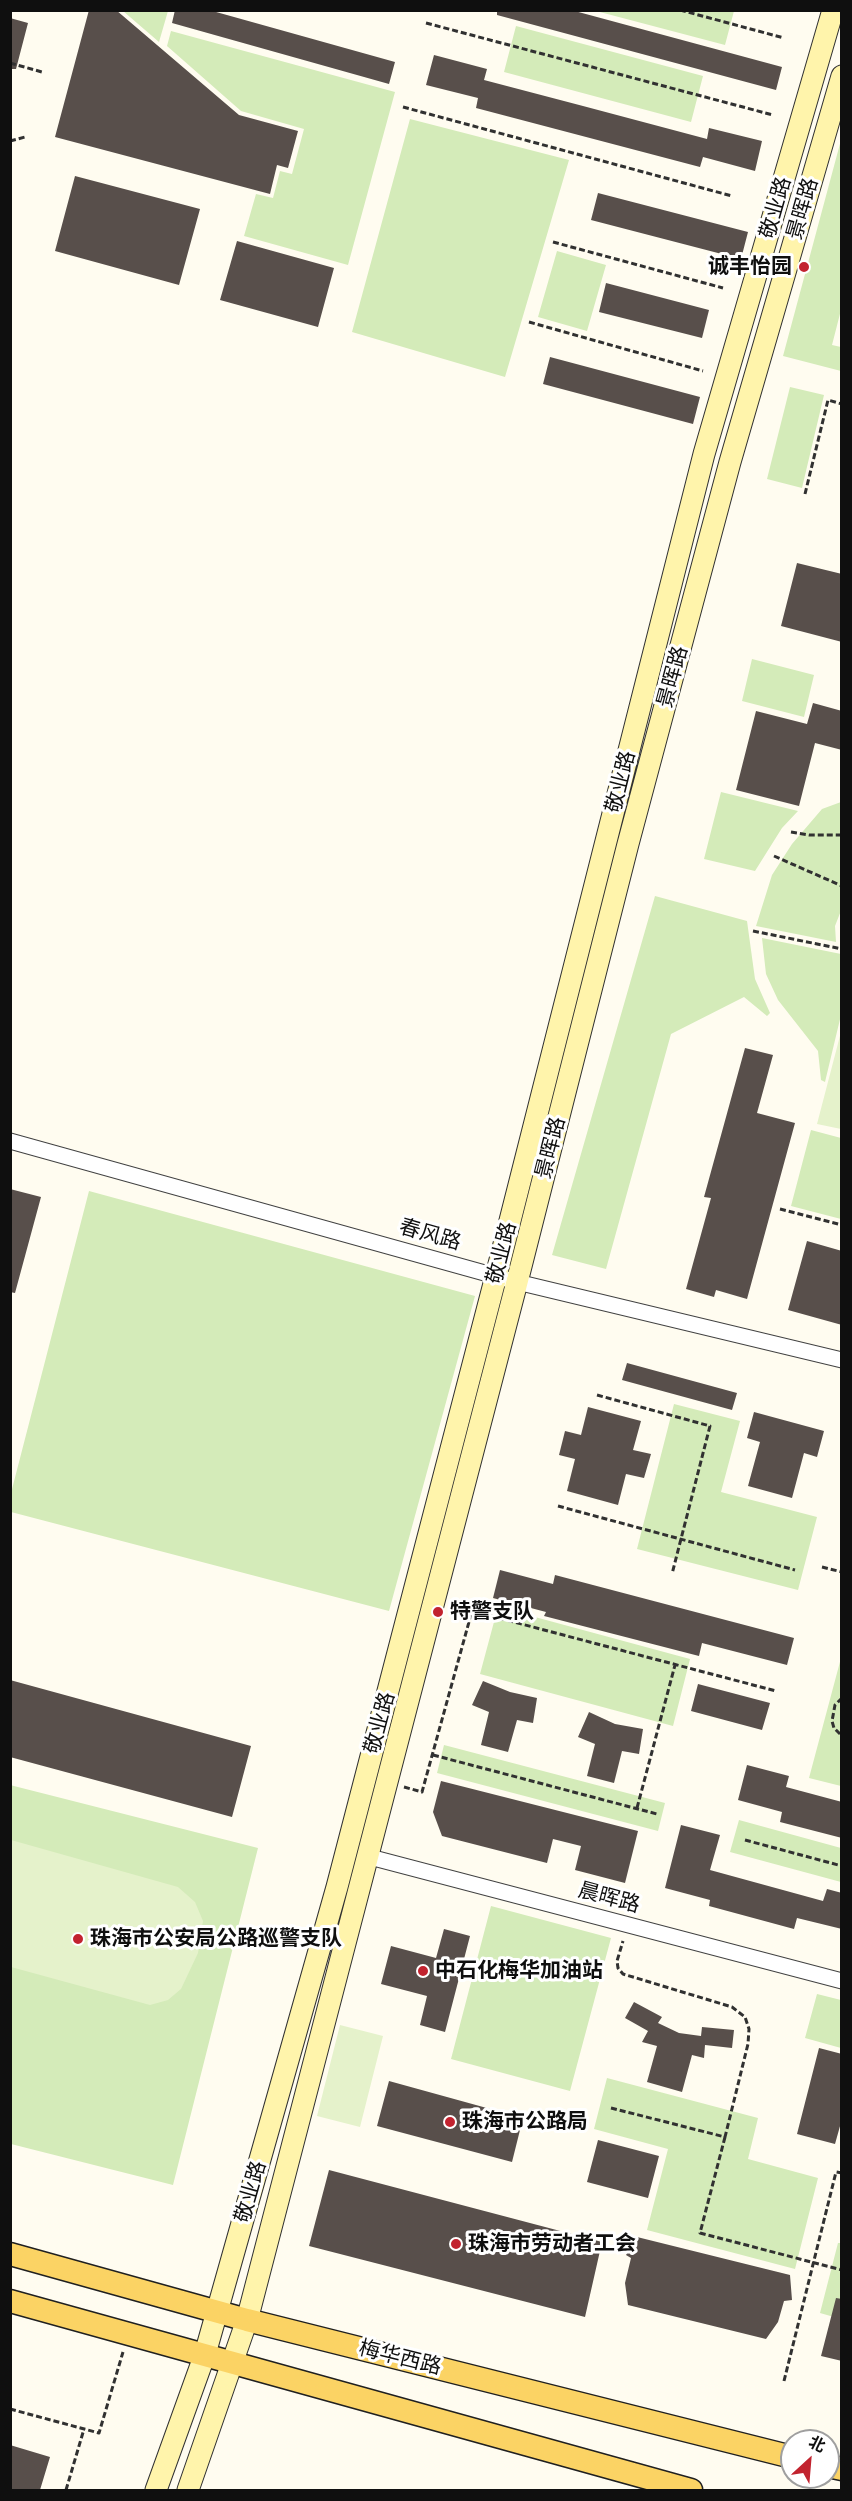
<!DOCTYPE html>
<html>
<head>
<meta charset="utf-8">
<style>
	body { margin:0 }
	#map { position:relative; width:852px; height:2501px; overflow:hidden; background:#fffcf0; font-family:"Roboto Serif","Noto Sans SC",serif }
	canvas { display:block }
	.frame { position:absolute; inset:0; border:12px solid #0f0f0f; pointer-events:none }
	.north { position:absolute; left:780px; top:2429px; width:60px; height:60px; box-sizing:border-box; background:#fff; border:2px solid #9f9f9f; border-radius:50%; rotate:26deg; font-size:16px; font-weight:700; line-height:24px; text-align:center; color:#0f0f0f }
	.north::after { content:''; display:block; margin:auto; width:21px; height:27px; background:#c2232f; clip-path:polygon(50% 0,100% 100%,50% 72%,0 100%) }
</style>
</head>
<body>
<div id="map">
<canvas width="852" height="2501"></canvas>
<div class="frame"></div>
<div class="north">北</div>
</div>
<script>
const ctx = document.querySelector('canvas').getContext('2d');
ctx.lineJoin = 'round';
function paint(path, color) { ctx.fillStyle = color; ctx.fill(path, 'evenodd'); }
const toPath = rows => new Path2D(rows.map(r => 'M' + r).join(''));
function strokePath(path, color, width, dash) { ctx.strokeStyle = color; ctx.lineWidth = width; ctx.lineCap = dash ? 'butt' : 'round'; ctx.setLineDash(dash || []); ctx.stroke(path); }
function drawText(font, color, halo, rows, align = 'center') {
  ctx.font = font + ' "Roboto Serif","Noto Sans SC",serif'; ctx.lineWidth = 6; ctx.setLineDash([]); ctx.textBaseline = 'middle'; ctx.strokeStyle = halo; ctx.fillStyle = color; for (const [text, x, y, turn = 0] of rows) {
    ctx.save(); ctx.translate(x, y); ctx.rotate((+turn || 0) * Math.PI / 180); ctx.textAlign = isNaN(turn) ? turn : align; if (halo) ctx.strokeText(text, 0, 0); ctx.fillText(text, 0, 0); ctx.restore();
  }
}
paint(toPath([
	[123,11,168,11,159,42],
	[596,11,734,11,725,45],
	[516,26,703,76,691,122,504,72],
	[171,31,395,92,348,265,244,236,256,194,273,198,280,171,292,174,304,129,241,111,167,46],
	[410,119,569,160,505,377,352,332],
	[841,140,842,306,832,345,841,347,841,371,783,356],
	[557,251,606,265,587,331,538,317],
	[790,387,824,395,802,488,767,479],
	[752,659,814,675,804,717,742,701],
	[721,792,798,811,782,828,755,871,704,859],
	[841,802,842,908,835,926,836,942,756,926,772,875,792,844,822,809],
	[655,896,747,921,755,979,770,1013,767,1016,744,997,671,1034,606,1269,552,1255],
	[762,938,841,954,841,1015,825,1082,821,1080,818,1051,778,1000,766,974],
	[811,1130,841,1138,841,1219,791,1206],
	[89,1191,475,1296,389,1611,11,1512,11,1493],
	[674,1404,740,1421,721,1492,817,1517,798,1590,637,1549],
	[498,1607,690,1659,673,1726,480,1674],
	[841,1658,842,1786,841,1786,809,1778],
	[444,1745,665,1803,658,1831,437,1773],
	[10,1785,258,1848,173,2185,11,2144],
	[739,1820,841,1848,841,1882,730,1852],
	[491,1906,611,1938,570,2091,451,2059],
	[817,1994,841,2000,841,2048,805,2038],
	[607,2078,758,2118,748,2159,818,2178,795,2269,647,2230,668,2149,594,2129],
	[838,2243,841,2243,841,2319,820,2313]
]), '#d4ebb9');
paint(toPath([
	[841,1032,842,1129,841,1129,817,1124],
	[11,1840,178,1887,195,1902,203,1921,198,1953,181,1989,168,2000,150,2005,11,1967],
	[340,2025,383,2036,360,2127,317,2116]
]), '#e5f2cb');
paint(toPath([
	[89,10,116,10,239,115,298,131,288,168,277,165,270,194,55,137],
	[175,10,209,10,395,62,389,84,172,23],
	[497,10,571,10,782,67,776,90,497,15],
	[10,18,28,23,16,69,10,69],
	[434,55,487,69,484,80,583,106,707,139,709,128,762,141,755,171,703,157,700,167,476,108,478,98,426,85],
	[75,176,200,209,179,285,55,251],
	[598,193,748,232,741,259,591,220],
	[237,241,334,268,318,327,220,300],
	[606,283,709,310,702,338,599,312],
	[550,357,700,397,693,424,543,384],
	[797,563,842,574,842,642,781,626],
	[813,703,842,711,842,750,815,743,799,806,736,790,756,711,807,724],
	[745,1048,773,1055,757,1113,795,1123,747,1299,716,1290,714,1297,686,1289,711,1198,704,1197],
	[10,1189,41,1197,15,1293,10,1292],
	[807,1241,842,1251,842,1325,788,1310],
	[627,1363,737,1393,732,1410,622,1380],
	[588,1407,641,1421,633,1450,651,1454,644,1478,626,1474,618,1505,567,1491,575,1459,559,1455,565,1431,581,1435],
	[754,1412,824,1431,817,1457,804,1453,792,1498,748,1486,760,1442,747,1438],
	[500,1570,553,1584,555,1575,794,1638,787,1665,702,1643,699,1656,544,1616,546,1612,493,1598],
	[10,1680,251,1746,232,1817,10,1757],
	[483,1681,510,1692,537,1698,533,1723,517,1720,508,1752,481,1745,489,1712,472,1705],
	[698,1684,770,1703,762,1730,691,1711],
	[589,1712,615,1724,643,1729,639,1754,622,1751,614,1783,587,1776,595,1744,578,1737],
	[747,1765,789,1776,786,1787,842,1802,842,1838,780,1822,782,1812,738,1800],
	[441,1781,638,1831,625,1883,575,1870,581,1846,553,1839,547,1863,442,1836,433,1812],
	[681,1825,720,1835,710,1870,823,1901,827,1889,842,1893,842,1929,797,1918,794,1929,709,1906,710,1900,665,1888],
	[444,1929,470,1936,445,2032,420,2025,427,1996,381,1984,391,1946,436,1958],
	[634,2002,662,2017,658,2023,679,2033,701,2036,702,2027,734,2030,732,2048,705,2045,704,2058,692,2055,682,2092,647,2082,657,2046,642,2042,648,2031,625,2018],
	[819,2048,842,2054,842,2119,835,2144,797,2134],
	[389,2081,523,2118,512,2162,377,2126],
	[598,2140,659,2156,648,2198,587,2182],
	[329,2170,602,2242,585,2317,309,2246],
	[637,2237,790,2275,792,2300,784,2301,778,2322,766,2339,628,2305,625,2283,631,2258,626,2255],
	[836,2298,842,2299,842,2361,821,2356],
	[10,2445,50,2457,40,2490,10,2490]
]), '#584f4b');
const minor = toPath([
	[10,1141,517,1282,842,1360],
	[366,1856,842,1981]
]);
const secondary = toPath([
	[156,2490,205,2354,337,1887,496,1276,704,454,833,10],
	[188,2490,247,2320,517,1282,628,844,730,462,842,76]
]);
const primary = toPath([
	[10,2254,247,2320,792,2457],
	[10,2301,691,2490],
	[828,2466,842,2469]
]);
strokePath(minor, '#424242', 17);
strokePath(secondary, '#313131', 23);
strokePath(primary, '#202020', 25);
strokePath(toPath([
	[680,10,784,38],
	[426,23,773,115],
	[10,63,42,72],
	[403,107,732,196],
	[10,141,25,137],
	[553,242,723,288],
	[842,259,842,265],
	[529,322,703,371],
	[805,494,828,400,842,404],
	[791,832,809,835,842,835],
	[774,856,842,886],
	[753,931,842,949],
	[780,1209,842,1225],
	[597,1395,710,1426,672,1574],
	[558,1506,795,1570],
	[822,1567,842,1572],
	[842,1698,835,1705,832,1721,834,1728,842,1736],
	[433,1755,657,1814],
	[404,1787,422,1792,472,1611,776,1691],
	[637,1808,675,1665],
	[745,1840,842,1866],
	[611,2108,725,2137,748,2044,749,2029,745,2017,732,2007,623,1974,618,1968,617,1961,623,1941],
	[725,2137,700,2233,842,2270],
	[784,2381,836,2172,842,2173],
	[10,2409,99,2433,123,2352],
	[66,2490,84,2429]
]), '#313131', 3, [6, 3]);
strokePath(minor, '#fff', 15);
strokePath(secondary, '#fff4ab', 21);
strokePath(primary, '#fbd364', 22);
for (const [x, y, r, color] of [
	[804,267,6,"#c2232f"],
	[438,1612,6,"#c2232f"],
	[78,1939,6,"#c2232f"],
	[423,1971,6,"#c2232f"],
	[450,2122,6,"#c2232f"],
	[456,2244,6,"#c2232f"]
]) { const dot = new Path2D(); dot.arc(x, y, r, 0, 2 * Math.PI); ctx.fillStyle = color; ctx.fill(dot); strokePath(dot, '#fff', 2); }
drawText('21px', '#0f0f0f', '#fff', [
	["敬业路",776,208,-74],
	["景晖路",803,209,-74],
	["景晖路",673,677,-75],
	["敬业路",621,782,-76],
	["景晖路",551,1148,-76],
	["春风路",430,1235,16],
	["敬业路",502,1253,-76],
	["敬业路",380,1723,-75],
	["晨晖路",609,1898,15],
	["敬业路",251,2192,-74],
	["梅华西路",400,2358,14]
]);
drawText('bold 21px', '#0f0f0f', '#fff', [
	["诚丰怡园",792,267,"right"],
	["特警支队",450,1612],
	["珠海市公安局公路巡警支队",90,1939],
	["中石化梅华加油站",435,1971],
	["珠海市公路局",462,2122],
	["珠海市劳动者工会",468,2244]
], 'left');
</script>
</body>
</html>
